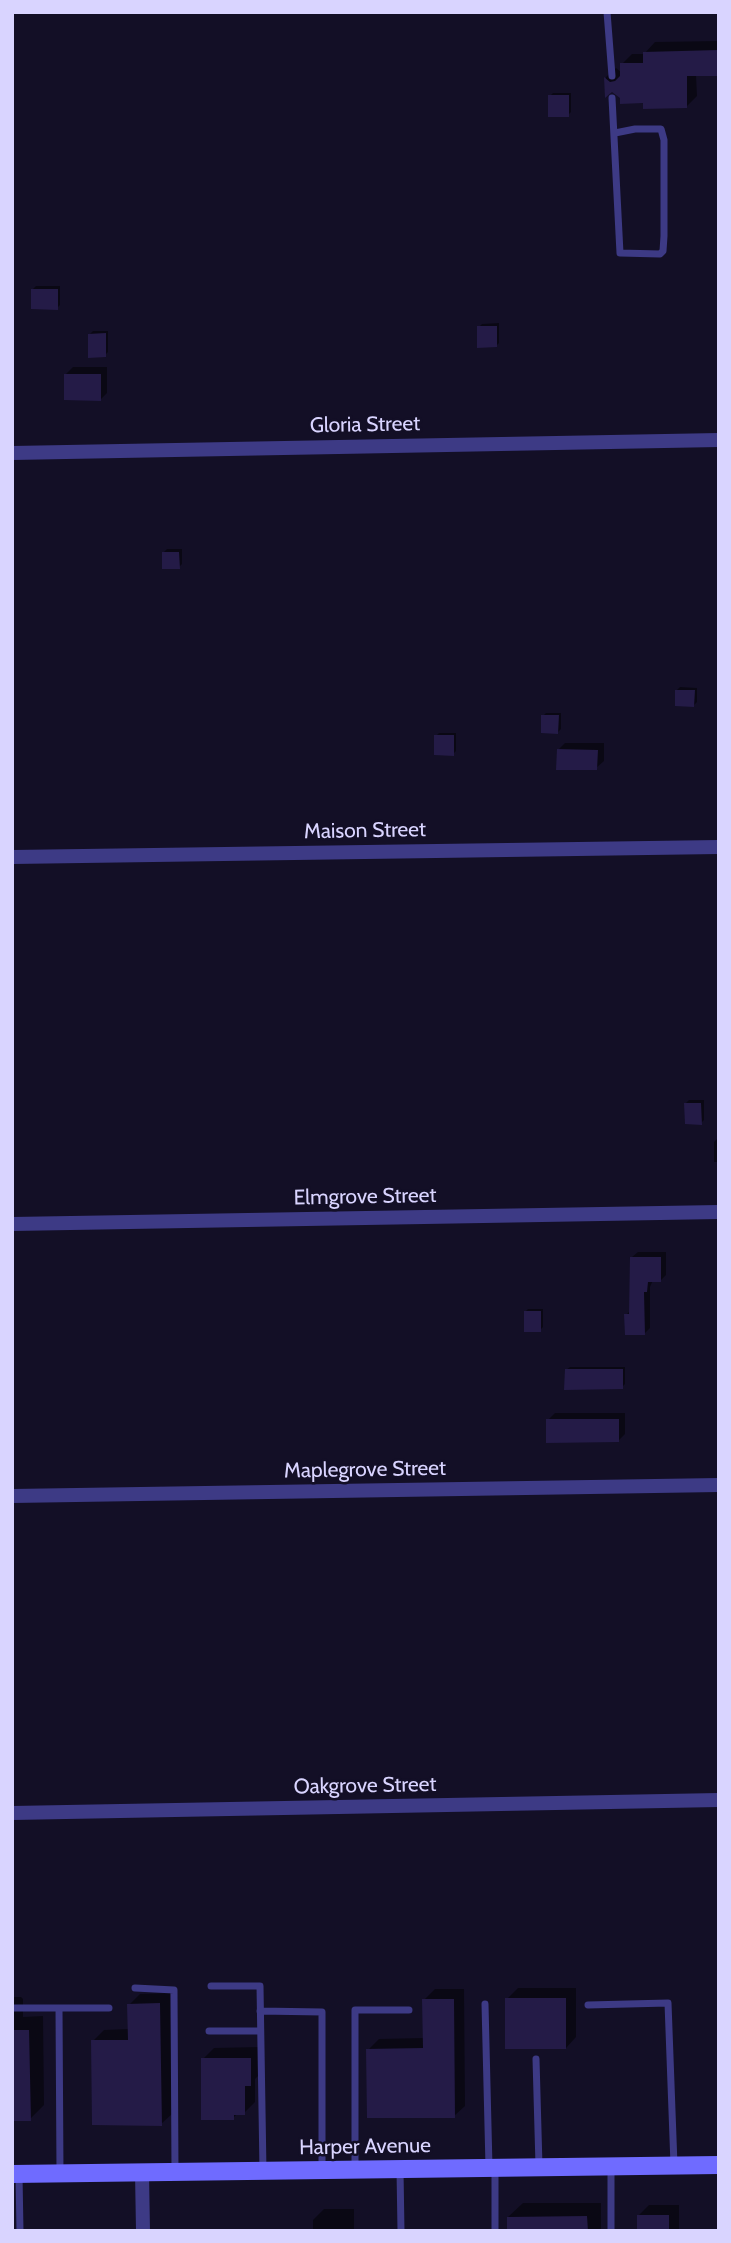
<!DOCTYPE html>
<html>
<head>
<meta charset="utf-8">
<style>
	body { margin:0 }
	#map { position:relative; width:731px; height:2243px; overflow:hidden; background:#130f26; font-family:Cabin,sans-serif }
	canvas { display:block }
	.frame { position:absolute; inset:0; border:14px solid #d9d4ff; pointer-events:none }
</style>
</head>
<body>
<div id="map">
<canvas width="731" height="2243"></canvas>
<div class="frame"></div>
</div>
<script>
const ctx = document.querySelector('canvas').getContext('2d');
ctx.lineJoin = 'round';
function paint(path, color) { ctx.fillStyle = color; ctx.fill(path, 'evenodd'); }
const toPath = rows => new Path2D(rows.map(r => 'M' + r).join(''));
function strokePath(path, color, width, dash) { ctx.strokeStyle = color; ctx.lineWidth = width; ctx.lineCap = dash ? 'butt' : 'round'; ctx.setLineDash(dash || []); ctx.stroke(path); }
function drawText(font, color, halo, rows, align = 'center') {
  ctx.font = font + ' Cabin,sans-serif'; ctx.lineWidth = 5; ctx.setLineDash([]); ctx.textBaseline = 'middle'; ctx.strokeStyle = halo; ctx.fillStyle = color; for (const [text, x, y, turn = 0] of rows) {
    ctx.save(); ctx.translate(x, y); ctx.rotate((+turn || 0) * Math.PI / 180); ctx.textAlign = isNaN(turn) ? turn : align; if (halo) ctx.strokeText(text, 0, 0); ctx.fillText(text, 0, 0); ctx.restore();
  }
}
paint(toPath([
	[719,41,719,74,696,75,697,96,687,106,622,97,612,90,606,94,606,77,616,68,622,73,622,64,632,54,644,54,655,42],
	[553,93,571,93,571,112,568,115,550,96],
	[36,286,60,286,60,305,57,308,33,289],
	[499,323,499,343,496,346,479,327,482,324],
	[93,331,108,331,108,352,105,355,90,334],
	[73,367,107,367,107,393,100,400,66,374],
	[167,549,182,549,182,564,179,567,164,552],
	[680,687,697,688,697,702,694,705,677,690],
	[546,713,561,713,561,729,558,732,543,716],
	[439,733,456,733,456,751,453,754,436,736],
	[565,743,604,743,604,761,596,768,558,750],
	[689,1100,704,1100,704,1120,701,1123,686,1103],
	[717,1139,719,1139,719,1162,714,1162,714,1142],
	[638,1252,666,1252,666,1275,660,1281,653,1280,650,1287,650,1328,644,1334,626,1315,631,1310,632,1257],
	[528,1309,543,1309,543,1327,540,1330,525,1312],
	[570,1367,625,1367,625,1384,622,1387,566,1370],
	[555,1413,625,1413,625,1434,618,1441,548,1420],
	[518,1988,576,1988,576,2037,566,2048,507,1999],
	[435,1989,464,1989,465,2106,454,2116,368,2050,379,2039,424,2038,424,2000],
	[170,1993,172,2114,161,2124,93,2041,104,2030,129,2029,129,2005,140,1994],
	[12,1997,21,1997,23,1999,23,2017,43,2016,44,2105,30,2119,12,2119],
	[261,2047,261,2073,255,2079,255,2102,244,2113,238,2113,233,2118,203,2059,214,2048],
	[523,2203,601,2203,601,2231,509,2231,508,2217],
	[649,2205,679,2205,679,2231,639,2231,638,2216],
	[324,2209,354,2209,354,2231,313,2231,313,2220]
]), '#0007');
paint(toPath([
	[719,50,719,76,687,76,687,108,643,109,643,103,620,104,620,98,612,92,605,98,604,77,610,82,615,81,620,76,620,63,643,63,643,52],
	[548,95,569,95,569,117,548,117],
	[31,289,58,289,58,310,31,309],
	[477,326,497,326,497,347,477,348],
	[106,333,106,357,88,358,88,334],
	[64,374,101,374,101,401,64,400],
	[162,552,179,552,180,569,162,569],
	[675,690,695,690,694,707,675,706],
	[541,715,559,715,558,734,541,733],
	[434,735,454,735,454,756,434,755],
	[557,749,598,750,597,770,556,770],
	[684,1103,701,1103,702,1125,685,1124],
	[630,1257,661,1257,661,1282,648,1282,647,1292,644,1292,645,1335,625,1335,624,1314,629,1314],
	[524,1311,541,1311,541,1332,524,1332],
	[565,1369,623,1369,623,1389,564,1390],
	[546,1419,619,1419,619,1442,546,1443],
	[505,1998,566,1998,566,2049,505,2049],
	[422,1999,454,1999,455,2118,367,2118,366,2049,423,2048],
	[160,2003,162,2126,92,2125,91,2040,128,2040,127,2004],
	[12,2030,29,2030,31,2121,12,2121],
	[201,2058,251,2058,251,2086,245,2086,245,2115,234,2115,234,2120,201,2120],
	[637,2215,669,2215,669,2231,637,2231],
	[587,2216,588,2231,507,2231,507,2217]
]), '#241b47');
strokePath(toPath([
	[607,12,612,76],
	[612,98,620,253,660,254,663,251,664,236,664,140,661,129,635,129,615,133],
	[211,1986,260,1986,263,2171],
	[135,1988,174,1990,175,2172],
	[485,2004,489,2167],
	[588,2005,668,2003,674,2165],
	[12,2008,59,2008],
	[260,2011,322,2012,322,2170],
	[209,2031,260,2031],
	[536,2059,539,2166],
	[611,2167,611,2231],
	[355,2169,355,2010,409,2010],
	[400,2170,401,2231],
	[60,2173,59,2008,109,2008],
	[19,2175,20,2231],
	[495,2231,495,2169]
]), '#3d3a85', 7);
strokePath(toPath([
	[12,453,719,440],
	[12,857,719,847],
	[12,1224,719,1212],
	[12,1496,719,1485],
	[12,1813,719,1800],
	[142,2173,143,2231]
]), '#3d3a85', 14);
strokePath(toPath([
	[12,2174,719,2165]
]), '#6f6bff', 18);
drawText('21px', '#d9d4ff', '#130f26', [
	["Gloria Street",365,425,-1],
	["Maison Street",365,831,-1],
	["Elmgrove Street",365,1197,-1],
	["Maplegrove Street",365,1470,-1],
	["Oakgrove Street",365,1786,-1],
	["Harper Avenue",365,2147,-1]
]);
</script>
</body>
</html>
